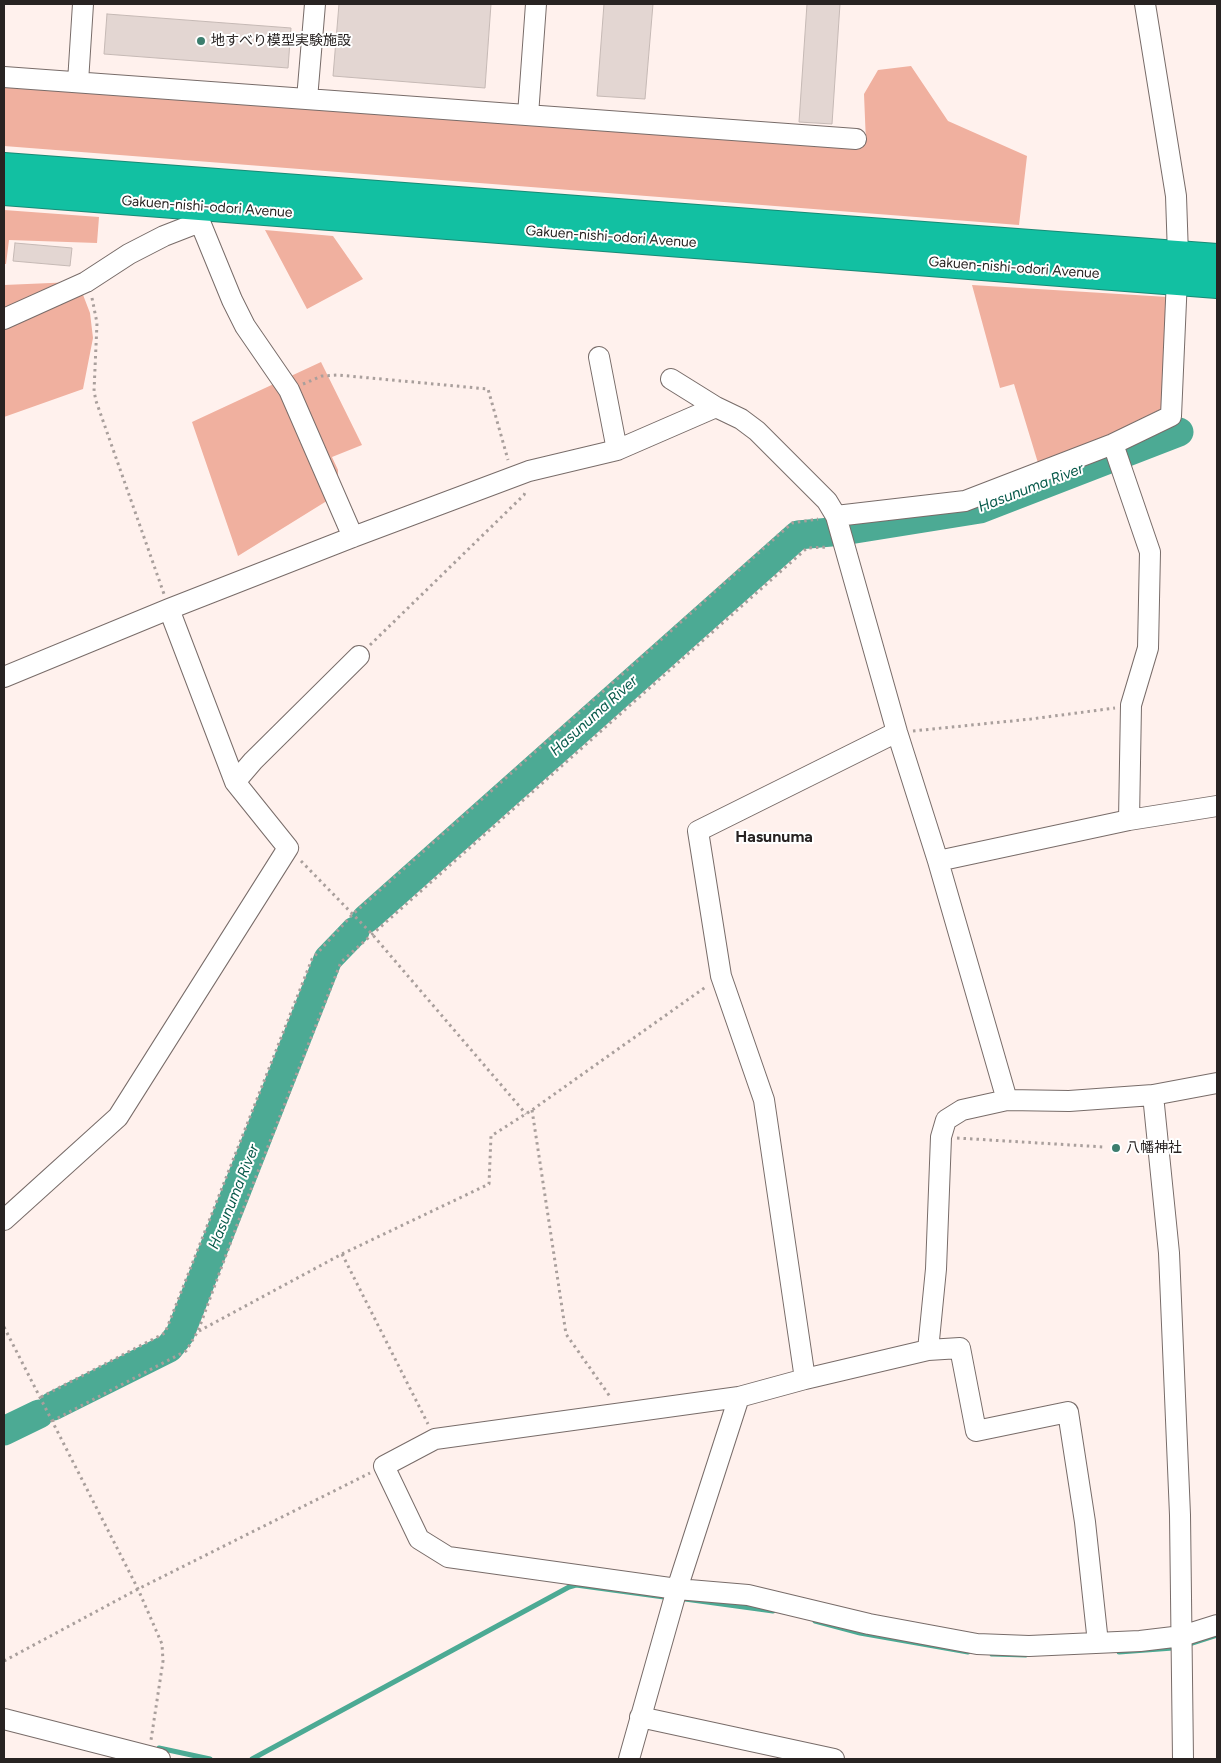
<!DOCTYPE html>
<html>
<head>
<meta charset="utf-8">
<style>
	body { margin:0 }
	#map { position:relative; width:1221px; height:1763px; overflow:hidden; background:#fff1ed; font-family:Figtree,sans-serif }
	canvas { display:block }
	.frame { position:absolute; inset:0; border:5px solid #282322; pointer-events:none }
</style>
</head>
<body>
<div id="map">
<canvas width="1221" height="1763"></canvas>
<div class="frame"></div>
</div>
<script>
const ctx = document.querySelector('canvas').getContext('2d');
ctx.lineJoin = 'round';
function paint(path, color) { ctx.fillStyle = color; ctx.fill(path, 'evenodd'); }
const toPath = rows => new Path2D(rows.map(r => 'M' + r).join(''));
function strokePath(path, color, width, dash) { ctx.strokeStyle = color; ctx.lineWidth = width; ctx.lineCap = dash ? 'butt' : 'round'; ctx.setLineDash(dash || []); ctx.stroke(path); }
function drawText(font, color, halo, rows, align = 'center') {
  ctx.font = font + ' Figtree,"Noto Sans JP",sans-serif'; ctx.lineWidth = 4; ctx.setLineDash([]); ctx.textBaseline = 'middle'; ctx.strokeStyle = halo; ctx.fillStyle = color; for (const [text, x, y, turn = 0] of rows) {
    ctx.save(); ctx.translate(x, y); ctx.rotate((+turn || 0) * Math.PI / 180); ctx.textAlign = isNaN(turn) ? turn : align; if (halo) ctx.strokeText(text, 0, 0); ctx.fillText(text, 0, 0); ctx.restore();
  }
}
paint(toPath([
	[911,66,948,121,1027,156,1019,225,4,146,4,86,854,149,866,143,864,94,878,70],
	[4,210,99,217,97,243,9,240,6,264,4,264],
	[265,230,333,236,363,279,307,309],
	[74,282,80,287,90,313,93,338,83,389,4,417,4,285],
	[972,285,1168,297,1165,407,1132,423,1134,427,1038,463,1014,384,1000,388],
	[321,362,362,445,332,457,338,470,338,494,238,556,192,422]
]), '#f0b09f');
strokePath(toPath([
	[685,1599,773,1611],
	[815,1621,860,1633,968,1652],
	[1189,1644,1217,1635],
	[1119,1652,1173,1648],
	[992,1654,1026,1655],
	[159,1748,210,1759],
	[252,1759,569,1587,576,1585,664,1597]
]), '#4caa94', 5);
strokePath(toPath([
	[849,530,980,509,1179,432],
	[366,919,798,535,831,532],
	[53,1406,169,1348,180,1334,328,959,355,931],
	[4,1431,39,1414]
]), '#4caa94', 29);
const building = toPath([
	[339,4,491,4,485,88,333,76,339,4],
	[604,4,653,4,645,99,597,96,604,4],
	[807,4,840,4,832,124,799,122,807,4],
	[107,14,291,28,288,68,104,54,107,14],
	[15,243,72,248,70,266,13,261,15,243]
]);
paint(building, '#e3d6d2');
strokePath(building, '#c6b9b5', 1);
const minor = toPath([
	[4,77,856,139],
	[78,82,83,4],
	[307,99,315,4],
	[528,115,536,4],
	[200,222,232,300,245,326,289,390,353,537],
	[4,319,86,282,129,254,164,236,200,222,202,208],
	[599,357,617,450],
	[671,379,716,407,741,419,757,431,827,501,836,516,897,732,938,861,1129,820,1217,806],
	[1113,444,1150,552,1148,648,1131,705,1129,820],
	[836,516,965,501,1113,444,1171,416,1178,255,1176,196,1145,4],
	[4,677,169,609,353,537,529,471,617,450,716,407],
	[235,782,253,761,359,656],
	[938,861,1007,1100,1069,1101,1153,1095,1217,1083],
	[1153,1095,1169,1253,1180,1515,1183,1759],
	[4,1220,118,1117,288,848,235,782,169,609],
	[928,1350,960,1348,976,1431,1068,1412,1085,1522,1098,1643],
	[805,1379,764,1100,721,976,698,831,897,732],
	[739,1397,435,1439,384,1466,419,1539,448,1557,677,1589,748,1595,869,1624,977,1644,1029,1646,1140,1641,1182,1636,1217,1625],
	[640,1717,834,1759],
	[4,1719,160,1759],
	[629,1759,677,1589,739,1397,805,1379,928,1350,936,1269,941,1137,946,1120,962,1110,1007,1100]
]);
const highway = toPath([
	[4,167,1217,258],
	[4,191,1217,284]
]);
strokePath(minor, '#786c69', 22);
strokePath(highway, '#1a8975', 30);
strokePath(toPath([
	[92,298,97,323,94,391,96,401,164,594],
	[303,384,322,376,338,375,488,389,508,460],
	[370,645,524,495,526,490],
	[913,731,1031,719,1115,708],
	[301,861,372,934,526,1114],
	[532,1110,566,1334,611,1398],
	[957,1138,1104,1147],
	[342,1254,428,1424],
	[4,1327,138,1589,162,1644,163,1661,151,1740],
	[199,1331,342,1254,489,1184,491,1136,532,1110,707,986],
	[41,1397,165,1333,312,959,352,915,792,523,818,519],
	[52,1421,186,1351,198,1331,240,1217,341,962,807,548,828,547],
	[4,1661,138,1589,370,1473]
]), '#a99f9c', 3, [2.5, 4]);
strokePath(minor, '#fff', 20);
strokePath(highway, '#12c0a2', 28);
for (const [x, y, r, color] of [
	[201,41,5,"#3c7e6e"],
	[1116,1148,5,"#3c7e6e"]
]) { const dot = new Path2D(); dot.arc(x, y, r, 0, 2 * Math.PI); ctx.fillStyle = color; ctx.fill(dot); strokePath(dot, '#fff', 2); }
drawText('14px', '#282322', '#fff', [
	["地すべり模型実験施設",211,41],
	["八幡神社",1126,1148]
], 'left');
drawText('14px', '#282322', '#fff', [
	["Gakuen-nishi-odori Avenue",207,207,4],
	["Gakuen-nishi-odori Avenue",611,237,4],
	["Gakuen-nishi-odori Avenue",1014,268,4]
]);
drawText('italic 15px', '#07594a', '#fff', [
	["Hasunuma River",1031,488,-21],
	["Hasunuma River",594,716,-42],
	["Hasunuma River",234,1197,-68]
]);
drawText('bold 16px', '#282322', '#fff', [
	["Hasunuma",774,837]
]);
</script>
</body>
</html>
